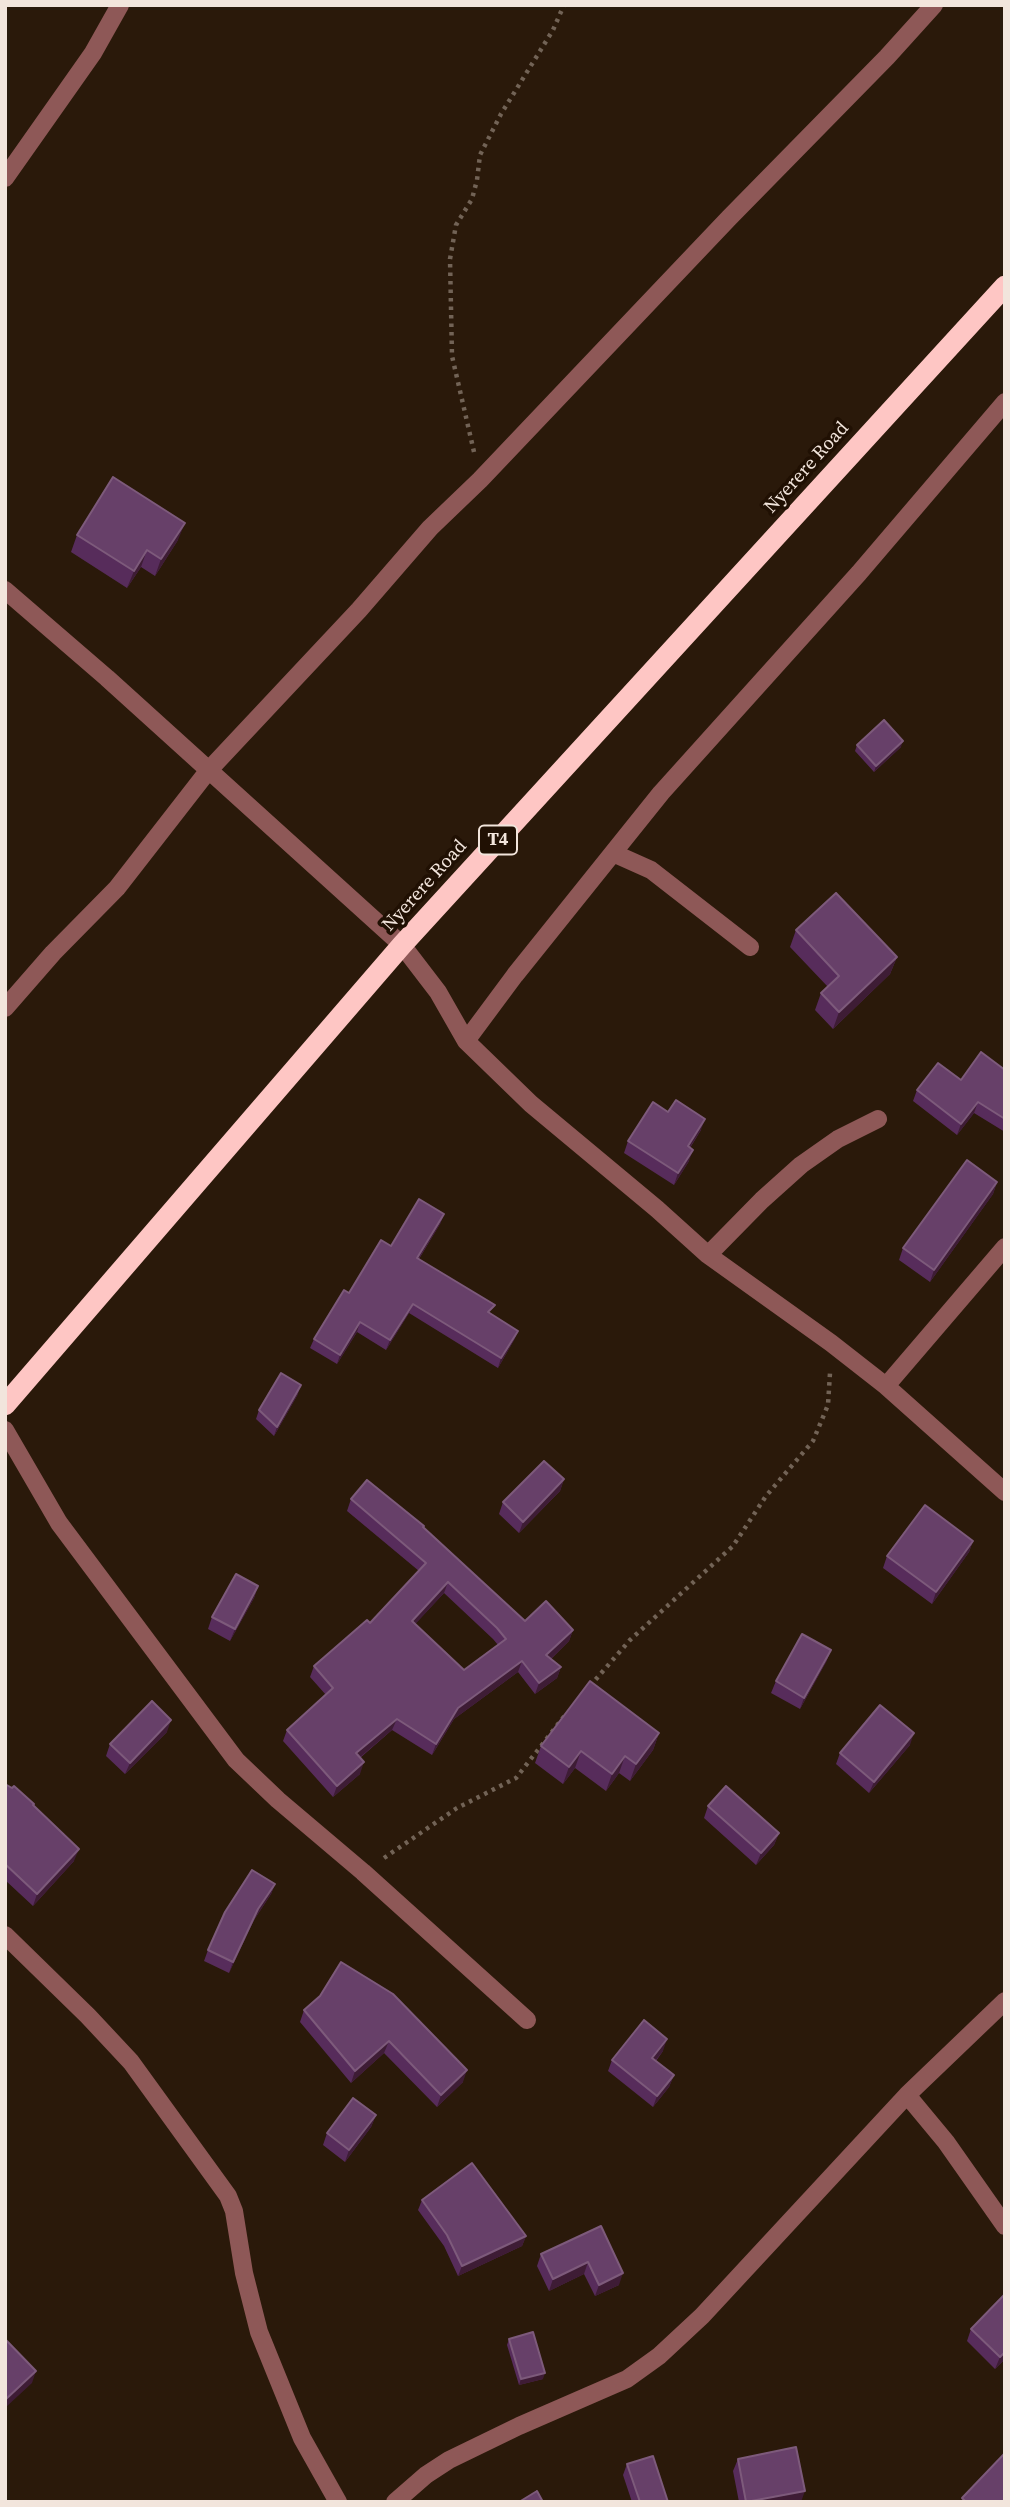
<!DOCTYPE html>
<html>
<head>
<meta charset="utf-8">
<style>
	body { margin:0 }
	#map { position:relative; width:1010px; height:2507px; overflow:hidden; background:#2a190a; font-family:"Source Serif 4",serif }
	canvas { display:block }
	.frame { position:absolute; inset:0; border:7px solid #f2e5dc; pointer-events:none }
</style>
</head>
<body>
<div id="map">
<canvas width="1010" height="2507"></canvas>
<div class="frame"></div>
</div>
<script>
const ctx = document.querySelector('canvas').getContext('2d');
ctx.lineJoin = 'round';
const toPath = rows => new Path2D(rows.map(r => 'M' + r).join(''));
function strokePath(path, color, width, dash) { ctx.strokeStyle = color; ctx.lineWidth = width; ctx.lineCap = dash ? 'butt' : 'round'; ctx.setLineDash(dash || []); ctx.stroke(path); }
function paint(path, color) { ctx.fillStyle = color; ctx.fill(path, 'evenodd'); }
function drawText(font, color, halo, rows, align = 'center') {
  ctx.font = font + ' "Source Serif 4",serif'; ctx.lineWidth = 7; ctx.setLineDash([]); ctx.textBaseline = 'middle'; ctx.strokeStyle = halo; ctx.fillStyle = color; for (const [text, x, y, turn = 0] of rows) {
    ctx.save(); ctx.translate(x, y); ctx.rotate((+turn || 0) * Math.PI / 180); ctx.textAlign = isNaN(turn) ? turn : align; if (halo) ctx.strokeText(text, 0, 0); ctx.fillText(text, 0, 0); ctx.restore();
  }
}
strokePath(toPath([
	[474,452,452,356,450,259,456,225,472,199,477,180,480,155,501,114,553,30,564,5],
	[590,1686,630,1640,733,1546,766,1496,813,1441,828,1405,830,1373],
	[384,1858,457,1808,516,1778,566,1714]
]), '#726356', 4.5, [3.5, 5]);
strokePath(toPath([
	[5,178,93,53,120,5],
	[5,590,107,678,402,945,438,992,466,1041,531,1104,657,1209,708,1255,831,1343,886,1386,1005,1492],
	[613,853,651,870,750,947],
	[5,1008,53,953,117,888,208,771,359,610,430,528,480,480,729,218,887,57,934,5],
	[466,1041,515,975,661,793,859,573,1005,402],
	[708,1255,762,1200,801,1165,838,1139,878,1119],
	[886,1386,1005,1247],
	[5,1430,59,1523,236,1760,278,1800,363,1872,527,2020],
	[5,1935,88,2016,131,2062,228,2196,234,2211,244,2273,259,2332,302,2438,338,2502],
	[907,2095,946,2142,1005,2226],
	[395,2502,426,2475,449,2460,519,2426,627,2379,659,2356,702,2316,907,2095,1005,2001]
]), '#8e5857', 18);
strokePath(toPath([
	[5,1405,402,945,1005,286]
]), '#fec6c4', 21);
paint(toPath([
	[77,535,178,540,155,576,141,567,127,588,71,552],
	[857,745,901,747,874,772,855,751],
	[796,930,897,957,890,974,833,1029,815,1010,821,993,828,987,790,947],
	[1005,1070,1005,1132,974,1113,957,1135,913,1101,917,1090],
	[668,1112,701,1130,690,1148,689,1161,674,1185,624,1153,628,1141],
	[997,1182,993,1194,930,1282,899,1260,903,1248],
	[444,1214,440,1224,419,1259,491,1315,518,1331,514,1340,498,1368,409,1313,386,1350,357,1332,337,1364,310,1348,314,1339,349,1293,391,1246],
	[298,1394,274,1436,256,1419,259,1410],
	[564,1479,560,1491,519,1533,499,1514,503,1502],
	[351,1499,424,1528,525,1621,573,1630,569,1641,551,1659,561,1667,557,1678,535,1694,518,1672,454,1719,432,1755,392,1730,360,1758,360,1774,333,1797,283,1741,287,1730,326,1695,310,1677,314,1666,370,1623,419,1571,347,1511],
	[444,1593,493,1639,498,1645,464,1670,415,1624],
	[973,1541,969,1552,932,1604,883,1568,887,1556],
	[258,1586,254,1598,230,1641,208,1629,212,1617],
	[831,1650,826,1662,800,1709,771,1693,776,1681],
	[167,1732,125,1774,106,1756,110,1744],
	[659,1733,653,1750,630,1781,619,1773,606,1791,575,1768,563,1784,535,1763,541,1746],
	[910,1745,869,1793,836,1764,840,1753],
	[5,1784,34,1804,33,1806,74,1861,33,1906,5,1880],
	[708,1806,779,1833,774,1845,756,1865,704,1818],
	[275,1884,271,1894,254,1920,229,1973,204,1961,208,1950],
	[320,1996,463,2082,437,2107,384,2053,351,2083,300,2022,304,2010],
	[663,2051,656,2061,674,2075,669,2087,653,2107,608,2071,612,2060],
	[376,2115,371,2127,345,2162,323,2145,327,2133],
	[422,2200,526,2236,522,2246,458,2276,444,2246,418,2210],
	[601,2226,619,2285,595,2296,584,2274,549,2291,537,2266,541,2254],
	[971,2329,1005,2359,995,2369,967,2341],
	[509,2339,543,2379,519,2385,507,2345],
	[738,2459,801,2502,739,2502,733,2471],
	[627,2464,668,2502,632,2502,623,2475]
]), '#572c5b');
paint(toPath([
	[185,523,178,540,155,576,161,559],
	[147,550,141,567,127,588,134,571],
	[903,741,901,747,874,772,876,766],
	[897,957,890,974,833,1029,839,1012],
	[978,1102,974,1113,957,1135,961,1124],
	[705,1119,701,1130,683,1158,688,1146],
	[693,1150,689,1161,674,1185,678,1173],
	[997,1182,993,1194,930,1282,934,1270],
	[444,1214,440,1224,413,1268,417,1258],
	[413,1304,409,1313,386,1350,390,1340],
	[360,1322,357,1332,337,1364,340,1355],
	[518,1331,514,1340,498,1368,501,1358],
	[301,1385,298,1394,274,1436,277,1427],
	[564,1479,560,1491,519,1533,523,1522],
	[973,1541,969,1552,932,1604,936,1592],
	[448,1582,444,1593,408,1632,412,1621],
	[258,1586,254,1598,230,1641,235,1629],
	[573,1630,569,1641,542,1667,546,1655],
	[831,1650,826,1662,800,1709,804,1698],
	[522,1661,518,1672,454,1719,432,1755,436,1744,458,1708],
	[561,1667,557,1678,535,1694,539,1683],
	[397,1719,392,1730,352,1764,356,1753],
	[171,1720,167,1732,125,1774,130,1763],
	[659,1733,653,1750,630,1781,636,1764],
	[914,1733,910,1745,869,1793,874,1782],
	[581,1751,575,1768,563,1784,569,1767],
	[625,1756,619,1773,606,1791,612,1774],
	[364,1762,360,1774,333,1797,337,1786],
	[779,1833,774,1845,756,1865,761,1853],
	[79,1849,74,1861,33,1906,37,1894],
	[275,1884,271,1894,254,1920,229,1973,233,1962,258,1909],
	[667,2039,663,2051,648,2070,652,2058],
	[389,2041,384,2053,351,2083,355,2071],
	[467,2070,463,2082,437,2107,441,2095],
	[674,2075,669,2087,653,2107,657,2096],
	[376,2115,371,2127,345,2162,349,2150],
	[526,2236,522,2246,458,2276,462,2266],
	[588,2262,584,2274,549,2291,553,2279],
	[623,2273,619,2285,595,2296,599,2285],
	[1005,2352,1005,2359,995,2369,1000,2357],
	[36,2371,32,2383,5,2408,5,2400],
	[545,2373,543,2379,519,2385,521,2379],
	[805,2491,801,2502,750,2502]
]), '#3e1c35');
const building = toPath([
	[113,477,185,523,161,559,147,550,134,571,77,535,113,477],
	[884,720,903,741,876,766,857,745,884,720],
	[836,893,897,957,839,1012,821,993,839,976,796,930,836,893],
	[981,1052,1005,1070,1005,1119,978,1102,961,1124,917,1090,938,1063,961,1080,981,1052],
	[676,1100,705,1119,688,1146,693,1150,678,1173,628,1141,653,1102,668,1112,676,1100],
	[967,1160,997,1182,934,1270,903,1248,967,1160],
	[419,1199,444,1214,417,1258,495,1305,488,1312,518,1331,501,1358,413,1304,390,1340,360,1322,340,1355,314,1339,344,1290,349,1293,381,1240,391,1246,419,1199],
	[281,1373,301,1385,277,1427,259,1410,281,1373],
	[544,1461,564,1479,523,1522,503,1502,544,1461],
	[367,1480,424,1526,423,1527,525,1621,546,1601,573,1630,546,1655,561,1667,539,1683,522,1661,458,1708,436,1744,397,1719,356,1753,364,1762,337,1786,287,1730,333,1688,314,1666,367,1620,370,1623,426,1563,351,1499,367,1480],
	[448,1582,497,1628,506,1639,464,1670,412,1621,448,1582],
	[925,1505,973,1541,936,1592,887,1556,925,1505],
	[236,1574,258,1586,235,1629,212,1617,236,1574],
	[802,1634,831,1650,804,1698,776,1681,802,1634],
	[590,1681,659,1733,636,1764,625,1756,612,1774,581,1751,569,1767,541,1746,590,1681],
	[152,1701,171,1720,130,1763,110,1744,152,1701],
	[880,1705,914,1733,874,1782,840,1753,880,1705],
	[5,1784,12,1788,14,1786,34,1804,33,1805,79,1849,37,1894,5,1864,5,1784],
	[726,1786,779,1833,761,1853,708,1806,726,1786],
	[252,1870,275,1884,258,1909,233,1962,208,1950,225,1912,252,1870],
	[341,1962,393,1994,467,2070,441,2095,389,2041,355,2071,304,2010,320,1996,341,1962],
	[644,2020,667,2039,652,2058,674,2075,657,2096,612,2060,644,2020],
	[353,2098,376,2115,349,2150,327,2133,353,2098],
	[472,2163,526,2236,462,2266,447,2235,422,2200,472,2163],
	[601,2226,623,2273,599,2285,588,2262,553,2279,541,2254,601,2226],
	[1005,2294,1005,2352,1000,2357,971,2329,1005,2294],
	[533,2332,545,2373,521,2379,509,2339,533,2332],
	[5,2339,36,2371,5,2400,5,2339],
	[796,2447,805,2491,746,2502,738,2459,796,2447],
	[1005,2453,1005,2502,966,2502,962,2498,1005,2453],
	[653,2456,668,2502,640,2502,627,2464,653,2456],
	[537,2491,543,2502,519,2502,537,2491]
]);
paint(building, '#674069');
strokePath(building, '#7d5a7b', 2);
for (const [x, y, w] of [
	[498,840,38]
]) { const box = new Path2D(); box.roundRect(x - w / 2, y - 14.5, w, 29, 5); ctx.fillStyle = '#201003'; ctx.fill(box); strokePath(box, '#f2e5dc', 2); }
drawText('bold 18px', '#f2e5dc', null, [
	["T4",498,840]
]);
drawText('19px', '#f2e5dc', '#201003', [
	["Nyerere Road",807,468,-48],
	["Nyerere Road",425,886,-48]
]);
</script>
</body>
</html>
